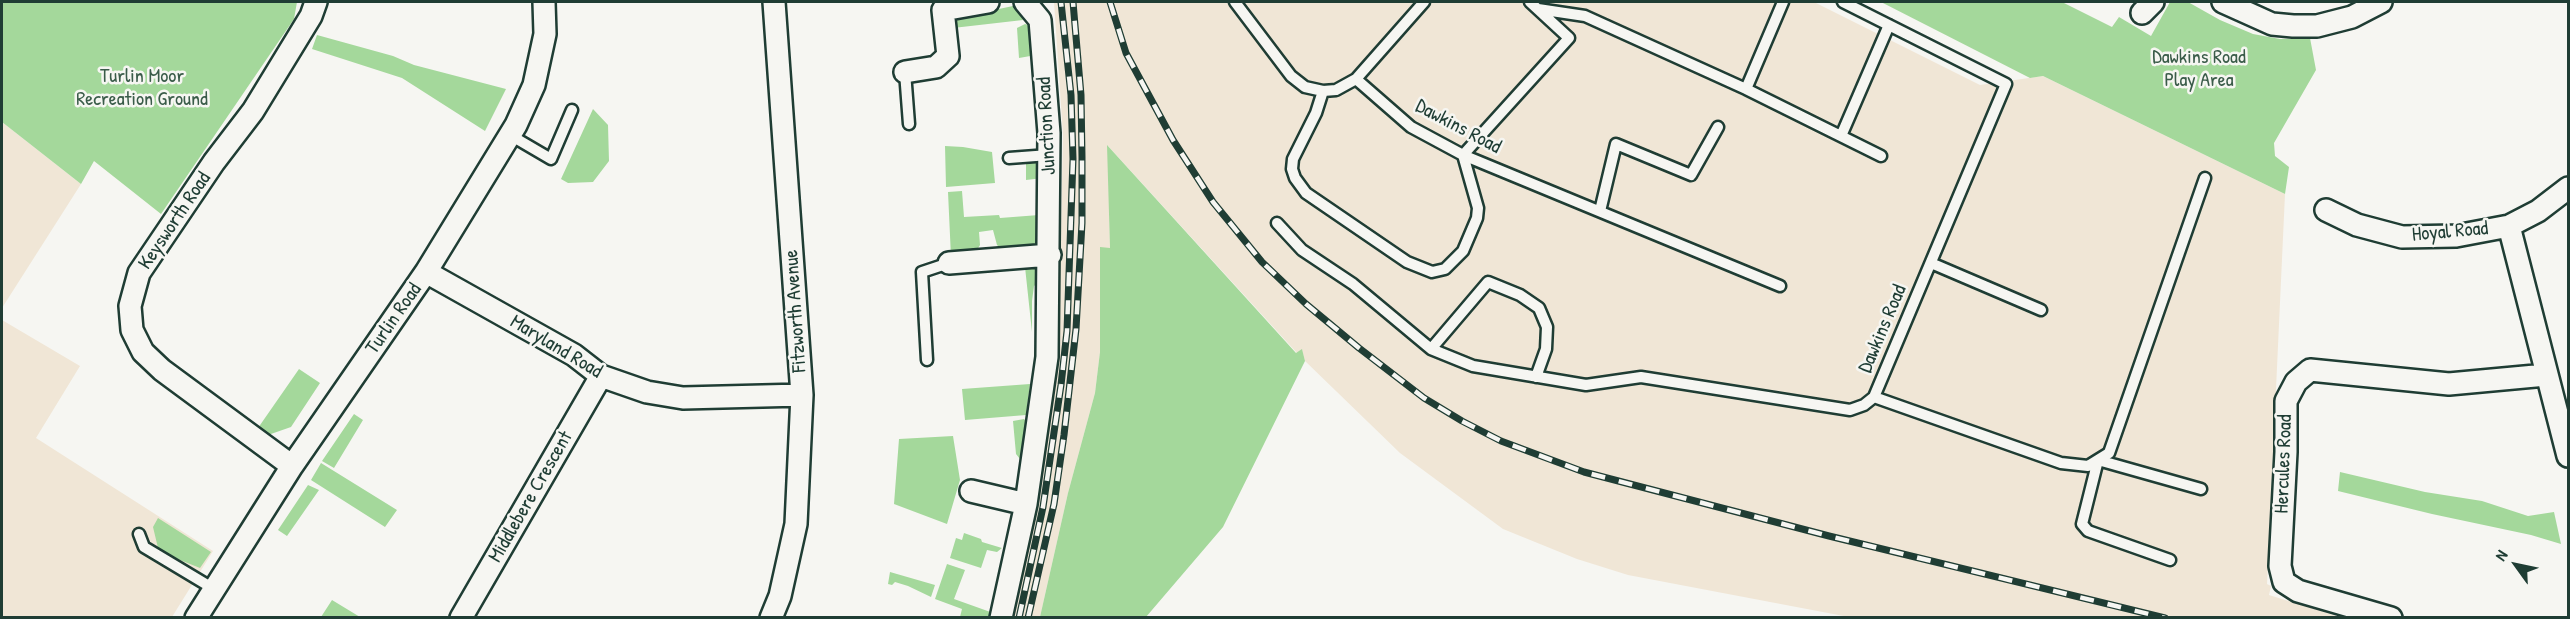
<!DOCTYPE html>
<html>
<head>
<meta charset="utf-8">
<style>
	body { margin:0 }
	#map { position:relative; width:2570px; height:619px; overflow:hidden; background:#f6f6f2; font-family:"Patrick Hand",sans-serif }
	canvas { display:block }
	.frame { position:absolute; inset:0; border:3px solid #1f3d34; pointer-events:none }
	.north { position:absolute; left:2486px; top:535px; width:60px; height:60px; -webkit-text-stroke:4px #f6f6f2; paint-order:stroke; rotate:303deg; font-size:16px; font-weight:700; line-height:24px; text-align:center; color:#1f3d34 }
	.north::after { content:''; display:block; margin:auto; width:21px; height:27px; background:#1f3d34; clip-path:polygon(50% 0,100% 100%,50% 72%,0 100%) }
</style>
</head>
<body>
<div id="map">
<canvas width="2570" height="619"></canvas>
<div class="frame"></div>
<div class="north">N</div>
</div>
<script>
const ctx = document.querySelector('canvas').getContext('2d');
ctx.lineJoin = 'round';
function paint(path, color) { ctx.fillStyle = color; ctx.fill(path, 'evenodd'); }
const toPath = rows => new Path2D(rows.map(r => 'M' + r).join(''));
function strokePath(path, color, width, dash) { ctx.strokeStyle = color; ctx.lineWidth = width; ctx.lineCap = dash ? 'butt' : 'round'; ctx.setLineDash(dash || []); ctx.stroke(path); }
function drawText(font, color, halo, rows, align = 'center') {
  ctx.font = font + ' "Patrick Hand",sans-serif'; ctx.lineWidth = 5; ctx.setLineDash([]); ctx.textBaseline = 'middle'; ctx.strokeStyle = halo; ctx.fillStyle = color; for (const [text, x, y, turn = 0] of rows) {
    ctx.save(); ctx.translate(x, y); ctx.rotate((+turn || 0) * Math.PI / 180); ctx.textAlign = isNaN(turn) ? turn : align; if (halo) ctx.strokeText(text, 0, 0); ctx.fillText(text, 0, 0); ctx.restore();
  }
}
paint(toPath([
	[1054,2,1814,2,1980,85,2043,76,2285,194,2267,584,2271,586,2269,595,2340,617,1849,617,1628,575,1577,559,1503,529,1400,453,1305,361,1302,350,1297,353,1108,146,1110,248,1100,248,1100,352,1095,393,1068,493,1040,617,1005,618,1056,333,1061,227,1063,135],
	[2,122,81,184,2,308],
	[2,320,80,366,36,438,213,551,172,617,2,618]
]), '#f0e6d6');
paint(toPath([
	[2,2,297,2,294,19,161,214,94,161,81,184,2,122],
	[1881,2,2062,2,2112,27,2119,17,2151,36,2170,2,2188,2,2220,20,2253,34,2280,39,2310,38,2316,70,2274,143,2275,156,2289,167,2285,194,2043,76,2030,78],
	[1013,6,1018,9,1023,20,953,28,956,18],
	[1025,24,1028,25,1033,39,1036,55,1019,58,1017,28],
	[317,35,393,56,414,65,506,89,485,131,402,78,312,49],
	[593,109,608,125,609,161,593,182,568,183,561,179],
	[1107,145,1296,353,1302,349,1305,361,1223,527,1146,617,1040,617,1068,493,1095,393,1100,352,1100,247,1110,248],
	[945,146,963,147,992,152,995,183,946,187],
	[1032,161,1039,163,1043,178,1026,180,1026,163],
	[1043,182,1042,246,1002,250,997,245,993,230,979,232,980,245,977,250,951,257,948,192,962,191,964,217,999,215,1000,218,1039,215,1037,183],
	[1025,267,1035,268,1039,272,1040,281,1034,286,1032,301,1032,332],
	[299,369,320,383,291,427,268,435,258,428],
	[1030,384,1026,415,965,420,962,389],
	[354,414,363,420,334,468,322,461],
	[1024,419,1026,421,1020,459,1016,454,1013,421],
	[953,436,960,480,947,524,894,504,899,439],
	[321,463,397,510,385,527,311,480],
	[2340,472,2425,492,2482,501,2528,516,2554,512,2561,544,2531,535,2432,514,2338,491],
	[308,485,319,490,287,536,278,530],
	[158,518,211,552,200,568,165,554,158,548,153,527],
	[964,533,981,539,982,542,1002,548,997,552,987,550,981,568,950,558,956,538,962,540],
	[947,564,965,570,954,599,996,614,994,617,960,617,962,609,935,599],
	[890,572,935,585,931,597,908,586,895,582,892,585,888,584],
	[332,600,360,617,321,617]
]), '#a4d89b');
const lane = toPath([
	[1235,2,1291,76,1305,87,1323,91,1336,90,1356,79],
	[1424,2,1356,79,1411,127,1463,155,1780,286],
	[1843,2,2006,84,1874,397,2061,463,2088,466,2109,453,2205,178],
	[1538,9,1585,16,1746,89,1881,156],
	[905,72,909,124],
	[1746,89,1783,2],
	[1323,91,1316,113,1293,159,1292,169,1295,178,1306,193,1407,262,1432,272,1445,269,1463,251,1477,218,1478,208,1463,155,1569,38,1530,2],
	[510,135,551,159,572,110],
	[1841,136,1889,25],
	[1009,158,1049,155],
	[1600,211,1616,144,1691,175,1718,127],
	[1277,223,1302,250,1353,284,1431,349,1473,366,1586,385,1641,377,1850,410,1864,405,1874,397],
	[1931,263,2041,310],
	[1431,349,1488,282,1520,295,1539,308,1547,327,1546,349,1536,377],
	[927,360,922,272,949,263],
	[139,534,144,547,214,589],
	[2170,560,2088,531,2082,524,2098,460,2201,489]
]);
const street = toPath([
	[2223,2,2272,24,2293,26,2317,26,2352,17,2381,2],
	[2142,13,2153,2],
	[905,72,936,67,948,56,943,10,988,2],
	[2326,210,2357,225,2402,237,2456,236,2509,226,2538,211,2568,188],
	[2509,226,2568,456],
	[949,263,1050,255],
	[426,272,574,355,601,376,647,392,683,398,802,395],
	[292,466,162,370,143,352,132,330,130,306,139,273,214,162,253,111,311,16,316,2],
	[971,491,1026,504],
	[196,618,292,466,426,272,516,125,534,85,545,34,544,2],
	[461,618,601,376],
	[771,618,780,596,796,524,802,395,774,2],
	[1001,618,1026,504,1047,357,1049,133,1040,20,1025,2],
	[2391,618,2298,591,2284,582,2280,566,2286,452,2286,401,2296,382,2310,370,2449,384,2546,375]
]);
strokePath(lane, '#1f3d34', 15);
strokePath(street, '#1f3d34', 26);
strokePath(lane, '#f6f6f2', 10);
strokePath(street, '#f6f6f2', 21);
const rail = toPath([
	[1110,2,1126,53,1173,140,1213,202,1262,262,1306,304,1359,348,1424,398,1462,421,1501,441,1584,472,1829,536,2165,618],
	[1019,618,1043,507,1061,385,1067,331,1073,159,1071,95,1061,2],
	[1028,618,1054,504,1064,435,1076,329,1082,223,1082,157,1081,95,1073,2]
]);
strokePath(rail, '#1f3d34', 7);
strokePath(rail, '#f6f6f2', 4.5, [14]);
drawText('20px', '#3a5c49', '#f6f6f2', [
	["Dawkins Road",2199,58],
	["Play Area",2199,81],
	["Turlin Moor",142,77],
	["Recreation Ground",142,100]
]);
drawText('20px', '#1f3d34', '#f6f6f2', [
	["Junction Road",1047,126,-93],
	["Dawkins Road",1458,127,28],
	["Keysworth Road",175,221,-56],
	["Hoyal Road",2450,232,-5],
	["Fitzworth Avenue",796,311,-94],
	["Turlin Road",394,319,-55],
	["Dawkins Road",1883,329,-67],
	["Maryland Road",556,347,31],
	["Hercules Road",2284,464,-88],
	["Middlebere Crescent",531,497,-60]
]);
</script>
</body>
</html>
